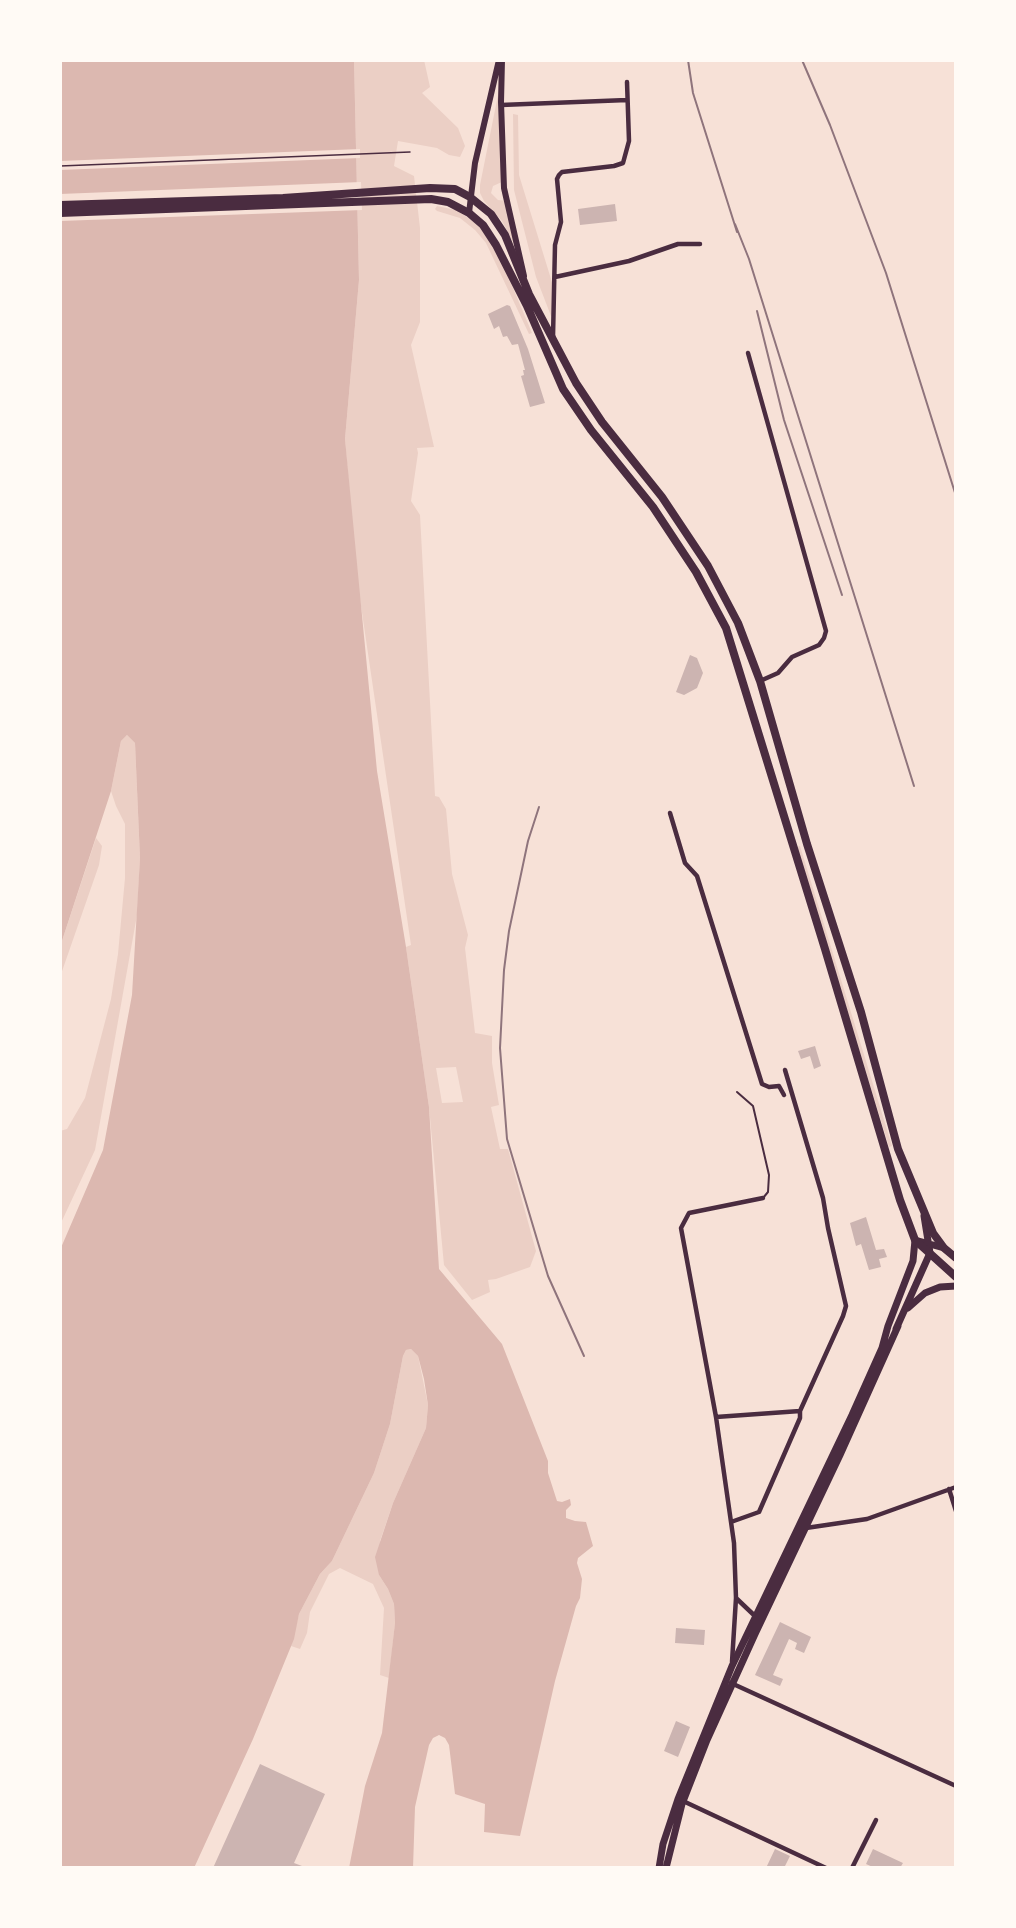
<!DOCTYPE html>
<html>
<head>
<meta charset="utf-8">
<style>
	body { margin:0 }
	#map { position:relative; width:1016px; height:1928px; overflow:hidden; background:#f7e1d7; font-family:Montserrat,sans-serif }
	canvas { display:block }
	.frame { position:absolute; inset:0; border:62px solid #fffaf5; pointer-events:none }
</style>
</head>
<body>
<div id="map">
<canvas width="1016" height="1928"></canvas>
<div class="frame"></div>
</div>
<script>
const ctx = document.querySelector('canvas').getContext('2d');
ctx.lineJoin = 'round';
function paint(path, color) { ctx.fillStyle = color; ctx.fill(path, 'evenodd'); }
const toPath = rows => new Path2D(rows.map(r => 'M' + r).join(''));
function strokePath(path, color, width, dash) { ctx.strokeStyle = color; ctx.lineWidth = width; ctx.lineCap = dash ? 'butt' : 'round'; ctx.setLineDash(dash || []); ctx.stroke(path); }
paint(toPath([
	[354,60,424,60,430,87,422,93,458,128,465,146,460,157,449,155,437,148,398,141,394,166,414,176,420,228,420,322,411,345,434,447,417,448,418,453,411,501,420,515,435,796,439,797,446,809,452,874,468,935,465,948,475,1033,492,1036,492,1063,499,1105,491,1107,500,1149,508,1149,536,1251,530,1267,496,1279,488,1280,490,1292,472,1300,444,1265,429,1107,406,947,411,945,356,572,345,439,359,280],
	[456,1067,463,1102,442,1103,436,1068],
	[499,90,504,181,493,186,491,193,498,200,507,201,517,250,502,221,484,201,480,193,480,185],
	[513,114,518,115,519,175,555,292,554,316,551,316,536,277,514,190],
	[437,206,456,210,479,225,497,250,532,333,529,334,486,243,475,230,460,218,437,211,435,209],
	[127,735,135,743,140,858,137,915,95,1150,60,1225,60,1131,67,1129,85,1098,111,999,118,954,125,878,125,824,116,806,111,791,121,741],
	[96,838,102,846,99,865,60,977,60,947],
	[800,846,892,1146,889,1147,797,847],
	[411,1349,418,1356,428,1405,426,1428,393,1503,380,1541,379,1575,388,1589,394,1604,395,1623,389,1678,380,1675,384,1608,373,1584,340,1568,329,1574,310,1612,307,1633,300,1649,291,1646,299,1614,320,1574,332,1561,374,1473,390,1424,403,1356,406,1350]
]), '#ebcfc5');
paint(toPath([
	[60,60,354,60,359,280,345,439,377,771,406,947,429,1107,439,1269,502,1344,548,1461,548,1473,557,1501,562,1502,570,1499,571,1505,566,1510,566,1518,575,1521,586,1522,593,1546,578,1558,577,1563,582,1579,580,1598,576,1606,555,1681,520,1836,484,1832,485,1804,455,1794,449,1745,445,1738,439,1735,433,1738,429,1745,415,1807,413,1868,349,1868,365,1786,382,1733,395,1623,394,1604,388,1589,379,1575,375,1557,393,1503,426,1428,428,1405,424,1379,418,1356,411,1349,406,1350,403,1356,390,1424,374,1473,332,1561,320,1574,299,1614,294,1639,253,1739,194,1868,60,1868,60,1250,103,1150,132,995,140,858,135,743,127,735,121,741,111,791,60,947]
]), '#dcb8b0');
paint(toPath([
	[360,149,360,158,60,170,60,161],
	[361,182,362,210,60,221,60,194]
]), '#f7e1d7');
paint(toPath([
	[615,204,617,221,580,225,578,209],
	[507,305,510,306,528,349,545,403,530,407,521,376,524,375,523,370,525,370,518,344,512,345,507,336,503,337,499,326,494,329,488,314],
	[690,655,697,658,703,673,697,688,684,695,676,692],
	[815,1046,821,1066,814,1069,810,1056,801,1059,798,1051],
	[866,1217,876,1250,884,1249,887,1257,879,1259,881,1267,869,1270,861,1244,856,1246,850,1223],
	[780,1622,811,1637,804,1653,795,1649,797,1643,789,1639,773,1675,783,1679,780,1686,755,1675],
	[676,1628,705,1630,704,1645,675,1643],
	[676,1721,690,1727,678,1757,664,1751],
	[260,1764,325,1794,294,1863,302,1866,301,1868,213,1868],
	[775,1849,790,1856,784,1868,766,1868],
	[873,1849,903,1863,900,1868,875,1868,866,1864]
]), '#ccb4b1');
strokePath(toPath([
	[60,166,410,152]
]), '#4a2c40', 1.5);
strokePath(toPath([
	[737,1092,753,1106,769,1175,768,1192,763,1198]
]), '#4a2c40', 2);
strokePath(toPath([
	[501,105,627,100],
	[555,277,629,261,678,244,700,244],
	[553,337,555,245,561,222,557,179,559,175,562,172,614,166,623,163,629,141,627,82],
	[748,353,826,631,824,638,819,645,792,657,778,673,760,681],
	[670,813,685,863,697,876,762,1084,769,1087,779,1086,784,1095],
	[716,1417,800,1411],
	[949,1489,956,1511],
	[731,1522,759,1512,800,1418,800,1411,843,1316,846,1306,828,1228,823,1198,785,1070],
	[806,1528,867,1519,956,1487],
	[736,1598,756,1617],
	[732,1662,736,1598,734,1543,716,1417,681,1228,689,1213,763,1198],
	[731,1683,956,1786],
	[683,1801,826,1868],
	[852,1868,876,1820]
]), '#4a2c40', 4.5);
strokePath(toPath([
	[502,60,501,102,504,188,524,276],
	[469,213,475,163,499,60]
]), '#4a2c40', 6);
strokePath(toPath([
	[908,1308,925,1293,940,1287,956,1286],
	[896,1329,930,1253,924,1216],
	[659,1868,663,1844,678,1799,732,1666,852,1415,882,1348,888,1326,913,1261,915,1240,944,1248],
	[666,1868,682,1804,707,1740,755,1634,840,1455,898,1326]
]), '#4a2c40', 7);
strokePath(toPath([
	[60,205,283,198,430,188,455,189,470,197,491,214,505,235,529,294,576,383,602,422,662,497,708,566,738,623,760,681,807,844,861,1012,898,1149,933,1233,944,1248,956,1258],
	[60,213,431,199,448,202,469,213,483,225,496,245,527,306,563,389,591,430,653,507,696,572,726,628,825,949,900,1200,915,1240,956,1277]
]), '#4a2c40', 8);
strokePath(toPath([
	[688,60,693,93,737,232],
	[802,60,830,125,886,273,956,496],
	[735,224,749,259,914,786],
	[757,311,784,420,842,595],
	[539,807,528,841,509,931,504,970,500,1048,507,1139,548,1276,584,1356]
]), '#8f747c', 2);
</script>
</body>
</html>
